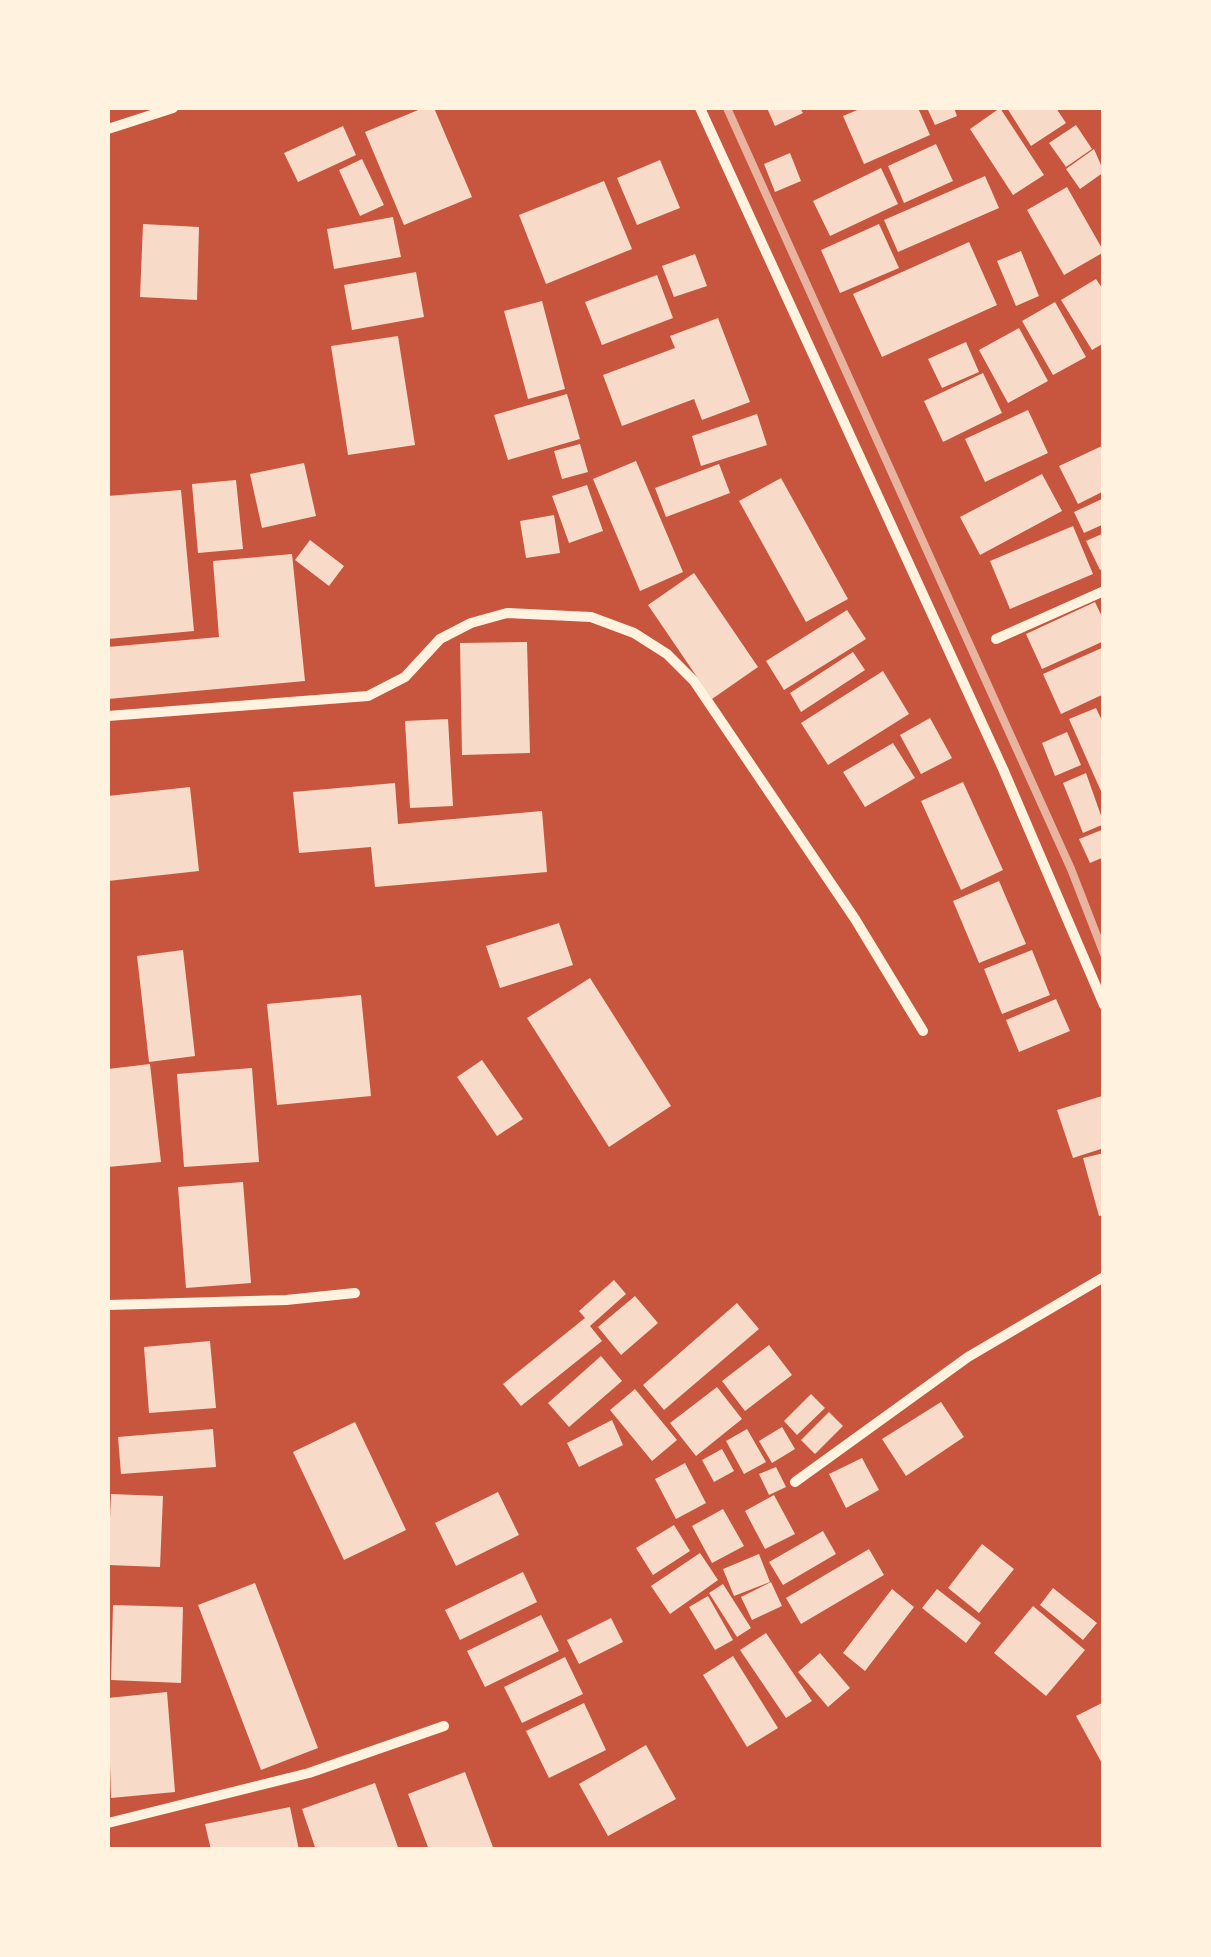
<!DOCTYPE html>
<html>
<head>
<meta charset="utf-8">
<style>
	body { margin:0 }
	#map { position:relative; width:1211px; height:1957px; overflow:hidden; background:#c8553d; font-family:"Varela Round",sans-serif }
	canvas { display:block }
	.frame { position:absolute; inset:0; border:110px solid #fff3e0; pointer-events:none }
</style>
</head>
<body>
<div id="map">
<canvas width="1211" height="1957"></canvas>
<div class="frame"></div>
</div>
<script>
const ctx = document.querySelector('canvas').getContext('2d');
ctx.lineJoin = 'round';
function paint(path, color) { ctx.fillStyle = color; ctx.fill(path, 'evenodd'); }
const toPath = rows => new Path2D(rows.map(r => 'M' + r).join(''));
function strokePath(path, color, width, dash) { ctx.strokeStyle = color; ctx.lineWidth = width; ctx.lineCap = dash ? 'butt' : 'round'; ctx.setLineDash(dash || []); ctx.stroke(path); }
paint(toPath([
	[423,108,434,108,472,197,404,225,365,132],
	[767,108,800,108,803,113,775,126],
	[862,108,918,108,930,135,864,164,843,116],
	[927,108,954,108,957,116,935,125],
	[1000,108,1044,175,1013,195,970,129],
	[1007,108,1056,108,1066,123,1031,146],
	[1076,125,1092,149,1066,167,1049,143],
	[343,126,356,155,298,182,284,153],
	[936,144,953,181,904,203,888,166],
	[1094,149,1104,172,1080,189,1066,169],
	[790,153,801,181,775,192,764,164],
	[362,159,384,205,360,216,339,170],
	[660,160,680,208,637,225,617,178],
	[881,168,898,204,830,236,813,201],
	[985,176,999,208,898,252,884,220],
	[604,181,632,249,546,284,519,215],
	[1067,187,1104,252,1064,275,1027,210],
	[393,217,401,257,334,269,327,229],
	[143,224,199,227,197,300,140,297],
	[879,224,899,268,840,293,821,250],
	[969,242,997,305,882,357,853,294],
	[1021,251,1039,296,1016,306,997,261],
	[695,254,707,286,674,297,662,266],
	[416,272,424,317,352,330,344,285],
	[657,275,673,318,602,345,585,302],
	[1096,279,1104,291,1104,343,1092,350,1061,300],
	[542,301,565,389,528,399,504,311],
	[1055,302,1086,357,1053,375,1022,321],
	[718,318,750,402,702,420,694,399,622,426,603,375,675,348,670,336],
	[1019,328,1048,381,1008,403,979,350],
	[398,336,415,445,348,455,331,346],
	[966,342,979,372,942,388,928,359],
	[983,373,1002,413,943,442,924,401],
	[567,394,580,439,508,460,494,415],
	[1028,410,1048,453,985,482,965,439],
	[757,414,767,445,701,466,692,436],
	[580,444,588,472,562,479,554,451],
	[1104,445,1104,491,1078,504,1059,466],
	[636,461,683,572,640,591,593,479],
	[304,463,316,516,262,528,250,474],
	[719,464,730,493,666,517,655,488],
	[1042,474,1062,511,980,555,960,517],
	[781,478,848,599,806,622,739,501],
	[236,480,243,549,198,553,192,484],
	[587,485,603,531,569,543,552,496],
	[181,490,194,631,108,639,108,496],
	[1104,498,1104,524,1084,533,1074,512],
	[554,515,560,553,526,558,520,521],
	[1073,526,1093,574,1010,609,990,561],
	[1104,533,1104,568,1100,570,1086,541],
	[310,540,344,566,329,586,295,560],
	[292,554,305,681,108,699,108,647,219,637,213,561],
	[694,573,758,667,712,699,648,605],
	[1095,602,1104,621,1104,641,1042,669,1026,634],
	[847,610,866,639,784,690,766,661],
	[527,642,530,753,462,755,460,643],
	[1104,647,1104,694,1061,714,1043,674],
	[853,652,865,670,801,712,790,693],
	[883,671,909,714,828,765,801,723],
	[1096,708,1104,725,1104,798,1069,719],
	[930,718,952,758,921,774,900,735],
	[448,719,453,806,410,808,405,721],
	[1067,732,1081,765,1055,776,1042,743],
	[893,743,915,778,865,807,843,772],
	[1086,773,1104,824,1083,833,1063,783],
	[963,782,1003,870,961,890,921,801],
	[395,783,398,824,542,811,547,872,375,887,371,847,299,853,293,792],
	[190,787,199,871,108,881,108,796],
	[1104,829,1104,857,1090,863,1079,839],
	[999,881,1026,944,979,963,953,901],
	[559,923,573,965,500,988,486,946],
	[183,950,195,1056,149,1062,137,956],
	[1032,950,1050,995,1002,1014,984,969],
	[590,978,671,1106,609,1147,527,1018],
	[361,995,371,1096,277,1105,267,1004],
	[1056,999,1070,1031,1019,1052,1006,1020],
	[482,1060,523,1119,497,1136,457,1077],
	[150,1064,161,1162,108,1167,108,1069],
	[252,1068,259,1162,184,1167,177,1074],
	[1102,1096,1104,1148,1073,1158,1057,1110],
	[1104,1153,1104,1215,1099,1216,1083,1158],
	[243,1182,251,1283,186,1288,178,1187],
	[614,1280,626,1294,590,1326,602,1341,521,1406,503,1384,585,1318,579,1311],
	[635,1296,658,1323,621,1355,598,1327],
	[737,1303,759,1329,664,1410,643,1385],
	[210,1341,216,1408,149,1413,144,1347],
	[769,1345,792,1375,745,1411,722,1381],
	[601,1356,622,1381,569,1427,548,1403],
	[717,1387,742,1419,696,1456,670,1423],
	[635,1389,677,1440,652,1461,610,1410],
	[811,1394,825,1408,797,1435,784,1421],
	[941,1402,964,1437,906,1476,882,1439],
	[829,1412,843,1426,815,1454,801,1440],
	[612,1420,623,1445,579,1467,567,1443],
	[355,1422,406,1530,344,1560,293,1452],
	[782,1427,795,1449,772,1463,759,1441],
	[213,1429,216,1467,121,1474,118,1437],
	[747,1429,766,1462,744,1474,726,1441],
	[722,1449,734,1471,714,1482,702,1460],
	[862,1458,879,1490,846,1508,829,1474],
	[685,1463,706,1503,676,1519,655,1479],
	[776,1467,786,1487,769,1495,759,1474],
	[498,1492,519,1535,456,1566,435,1523],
	[111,1494,163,1496,160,1567,108,1565],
	[774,1495,795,1534,765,1549,745,1511],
	[723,1509,744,1546,712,1563,692,1526],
	[674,1525,690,1551,653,1575,636,1548],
	[823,1531,836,1554,783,1585,769,1562],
	[982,1544,1014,1569,979,1613,948,1588],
	[869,1549,884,1575,801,1624,786,1598],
	[700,1553,718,1580,670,1614,651,1586],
	[759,1554,770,1582,734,1596,723,1569],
	[523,1572,537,1602,460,1640,445,1610],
	[771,1582,782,1606,752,1620,741,1597],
	[255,1583,318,1748,261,1770,198,1605],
	[723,1584,751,1628,737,1637,709,1593],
	[1053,1588,1097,1623,1083,1640,1040,1605],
	[892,1589,914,1607,865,1671,843,1653],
	[937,1589,981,1623,966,1643,922,1608],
	[708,1596,733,1640,715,1650,689,1607],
	[113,1605,183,1607,181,1683,111,1680],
	[1033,1606,1085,1650,1046,1696,994,1653],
	[541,1615,559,1651,485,1687,467,1651],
	[611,1618,623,1642,579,1664,567,1640],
	[766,1633,812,1701,786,1718,740,1650],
	[820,1653,850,1688,828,1707,798,1672],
	[733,1656,778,1728,747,1747,703,1675],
	[565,1657,583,1694,522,1723,504,1687],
	[167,1692,175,1792,111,1798,108,1698],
	[1104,1702,1104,1767,1076,1716],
	[584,1703,606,1750,549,1778,526,1731],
	[646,1745,676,1799,608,1836,579,1784],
	[465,1772,494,1850,429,1850,408,1794],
	[375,1783,399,1850,316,1850,302,1809],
	[290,1807,299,1850,211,1850,205,1824]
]), '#f7dbc8');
strokePath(toPath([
	[700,108,1003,769,1104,1005],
	[108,129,173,108],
	[996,639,1104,591],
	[108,716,368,696,405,677,440,639,471,623,507,613,591,617,634,633,667,654,694,681,855,919,923,1031],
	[108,1305,286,1300,355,1293],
	[795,1482,968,1357,1104,1277],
	[108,1823,309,1773,444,1726]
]), '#fff3e0', 10);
strokePath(toPath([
	[727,108,1071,869,1104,954]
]), '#e9b49f', 8);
</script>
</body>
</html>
